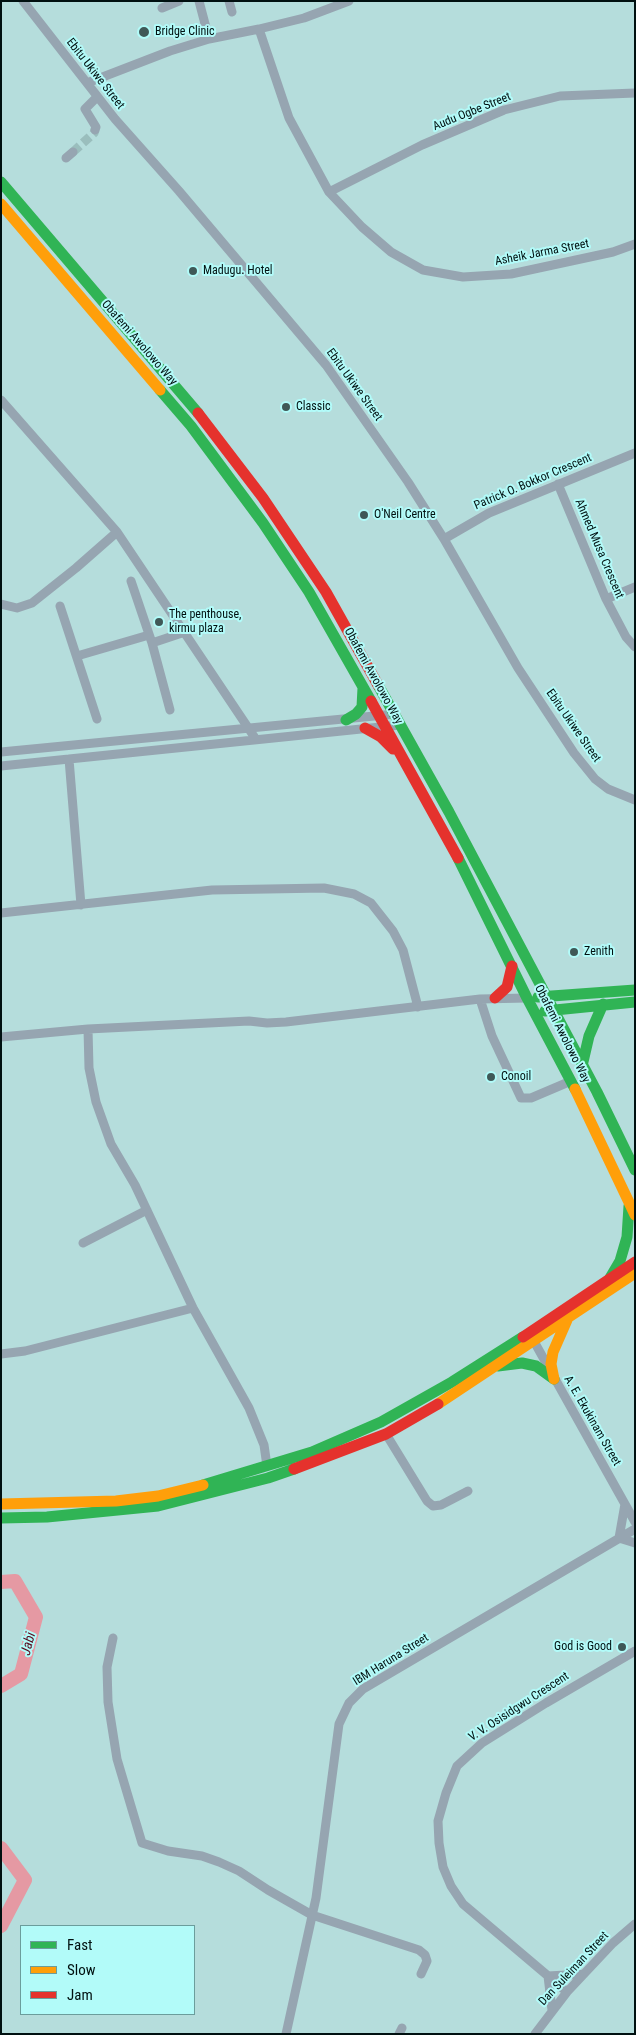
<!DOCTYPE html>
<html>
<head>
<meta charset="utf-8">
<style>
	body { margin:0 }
	#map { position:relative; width:636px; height:2035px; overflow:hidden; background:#b5dddc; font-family:"Roboto Condensed",sans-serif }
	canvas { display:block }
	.frame { position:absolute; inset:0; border:2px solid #001010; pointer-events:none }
	.legend { position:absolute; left:20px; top:1925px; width:175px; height:90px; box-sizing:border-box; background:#b2fbf9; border:1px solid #6b9d9c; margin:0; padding:6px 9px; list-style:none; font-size:15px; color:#001010 }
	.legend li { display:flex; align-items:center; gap:10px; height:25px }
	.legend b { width:25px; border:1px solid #6b9d9c }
</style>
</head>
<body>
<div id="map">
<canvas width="636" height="2035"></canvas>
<div class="frame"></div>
<ul class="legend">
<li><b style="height:6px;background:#30b455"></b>Fast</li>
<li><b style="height:6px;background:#ff9f0a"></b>Slow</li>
<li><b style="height:6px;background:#e5322d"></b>Jam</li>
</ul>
</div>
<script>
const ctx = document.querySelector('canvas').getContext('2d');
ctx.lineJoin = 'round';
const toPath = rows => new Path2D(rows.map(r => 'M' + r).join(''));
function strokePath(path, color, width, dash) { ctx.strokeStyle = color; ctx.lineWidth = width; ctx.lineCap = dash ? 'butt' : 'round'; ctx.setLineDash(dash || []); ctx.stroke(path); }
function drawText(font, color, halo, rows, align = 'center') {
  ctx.font = font + ' "Roboto Condensed",sans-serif'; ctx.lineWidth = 4; ctx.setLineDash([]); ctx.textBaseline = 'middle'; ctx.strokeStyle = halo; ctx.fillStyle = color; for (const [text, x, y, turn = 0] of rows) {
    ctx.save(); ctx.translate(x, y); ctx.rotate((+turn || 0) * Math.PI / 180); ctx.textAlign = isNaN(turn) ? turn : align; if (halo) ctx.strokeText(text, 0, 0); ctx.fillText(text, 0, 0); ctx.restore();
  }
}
strokePath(toPath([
	[1,1582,15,1581,36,1617,21,1674,1,1686],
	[1,1848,25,1880,1,1926]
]), '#e599a3', 14);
strokePath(toPath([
	[73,152,94,133,95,130]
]), '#9abebd', 9, [9, 4.5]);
strokePath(toPath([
	[23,1,115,119,179,191,326,365,408,482,444,539,518,668,574,753,595,779,608,789,635,800],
	[199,1,209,39],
	[229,1,232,12],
	[162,8,179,1],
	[259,29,289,118,329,192,362,227,391,252,423,270,463,277,511,274,613,252,635,244],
	[87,83,170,51,209,39,259,29,304,18,349,1],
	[95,130,96,127,85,109,97,97],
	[66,158,73,152],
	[329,192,422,145,504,110,560,96,635,93],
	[1,400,117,532,255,738],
	[558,484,606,599,626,637,635,647],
	[444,539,489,513,635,453],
	[131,581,152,643,170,710],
	[606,599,635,587],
	[1,604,17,608,32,603,76,568,117,532],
	[60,606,97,719],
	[152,643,185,632],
	[77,656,149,635],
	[1,752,395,714],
	[69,759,81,905],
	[1,766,400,725],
	[1,913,212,890,324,888,354,894,371,903,393,931,403,950,418,1007],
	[480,999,492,1036,521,1098,531,1098,571,1081],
	[88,1029,89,1068,96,1102,111,1144,135,1185,193,1308,249,1408,264,1445,267,1466],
	[1,1037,88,1029,249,1021,267,1023,286,1022,480,999,527,998],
	[83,1243,147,1210],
	[531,1336,635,1522],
	[1,1354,25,1351,193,1308],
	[386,1434,427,1501,433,1506,441,1505,468,1491],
	[625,1504,619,1538,635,1543],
	[113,1638,107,1667,108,1702,117,1759,142,1843,168,1851,202,1856,219,1862,239,1871,268,1890,312,1915,419,1950,425,1955,427,1961,421,1974],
	[567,1992,463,1904,451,1886,443,1867,439,1843,438,1821,446,1793,457,1766,482,1743,546,1703,635,1651],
	[552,2010,548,1976,584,1974],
	[286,2034,316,1898,339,1724,349,1703,363,1689,635,1529],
	[399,2034,402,2028],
	[535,2034,567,1992,613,1943,635,1924]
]), '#96a5b1', 9);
strokePath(toPath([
	[1,182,198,413],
	[160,390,191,426,263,523,309,592,371,701],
	[378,685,449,812,597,1092,635,1170],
	[346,720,356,714,362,707,363,688],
	[458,858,527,998,575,1089],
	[538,997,635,990],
	[545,1011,635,1002],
	[582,1066,589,1036,603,1004],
	[610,1278,620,1261,627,1237,629,1206],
	[498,1366,522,1363,536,1366,554,1379],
	[203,1485,312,1452,381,1422,452,1382,523,1337],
	[1,1518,47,1517,158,1506,268,1478,294,1469]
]), '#30b455', 11);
strokePath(toPath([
	[1,204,160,390],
	[575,1089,635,1215],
	[554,1379,551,1364,553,1352,567,1320],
	[438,1404,635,1273],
	[1,1504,116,1501,158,1496,203,1485]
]), '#ff9f0a', 11);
strokePath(toPath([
	[198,413,263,498,326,592,378,685],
	[371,701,458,858],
	[365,728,381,737,393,749],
	[495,998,507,987,512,966],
	[523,1337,635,1262],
	[294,1469,386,1434,438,1404]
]), '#e5322d', 11);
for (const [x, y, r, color] of [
	[144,32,6,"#3f5857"],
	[193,271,5,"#3f5857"],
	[286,407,5,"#3f5857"],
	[364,515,5,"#3f5857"],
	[159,622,5,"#3f5857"],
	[574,952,5,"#3f5857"],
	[491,1077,5,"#3f5857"],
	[622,1647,5,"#3f5857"]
]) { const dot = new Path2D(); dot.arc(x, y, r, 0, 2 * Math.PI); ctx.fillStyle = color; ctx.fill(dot); strokePath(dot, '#b2fbf9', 2); }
drawText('12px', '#001010', '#b2fbf9', [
	["Bridge Clinic",155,32],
	["Madugu. Hotel",203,271],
	["Classic",296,407],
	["O'Neil Centre",374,515],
	["The penthouse,",169,615],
	["kirmu plaza",169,629],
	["Zenith",584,952],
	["Conoil",501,1077],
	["God is Good",612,1647,"right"]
], 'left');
drawText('12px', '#001010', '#b2fbf9', [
	["Ebitu Ukiwe Street",95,74,52],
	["Audu Ogbe Street",472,112,-22],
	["Asheik Jarma Street",542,253,-11],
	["Obafemi Awolowo Way",139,343,49],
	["Ebitu Ukiwe Street",354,385,54],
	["Patrick O. Bokkor Crescent",533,482,-23],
	["Ahmed Musa Crescent",599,549,67],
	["Obafemi Awolowo Way",373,676,61],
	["Ebitu Ukiwe Street",573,726,55],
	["Obafemi Awolowo Way",562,1034,63],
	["A. E. Ekukinam Street",592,1421,60],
	["IBM Haruna Street",391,1660,-32],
	["V. V. Osisidgwu Crescent",519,1707,-33],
	["Dan Suleiman Street",574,1969,-47]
]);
drawText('italic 14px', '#590a1d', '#b2fbf9', [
	["Jabi",29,1644,-75]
]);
</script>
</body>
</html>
